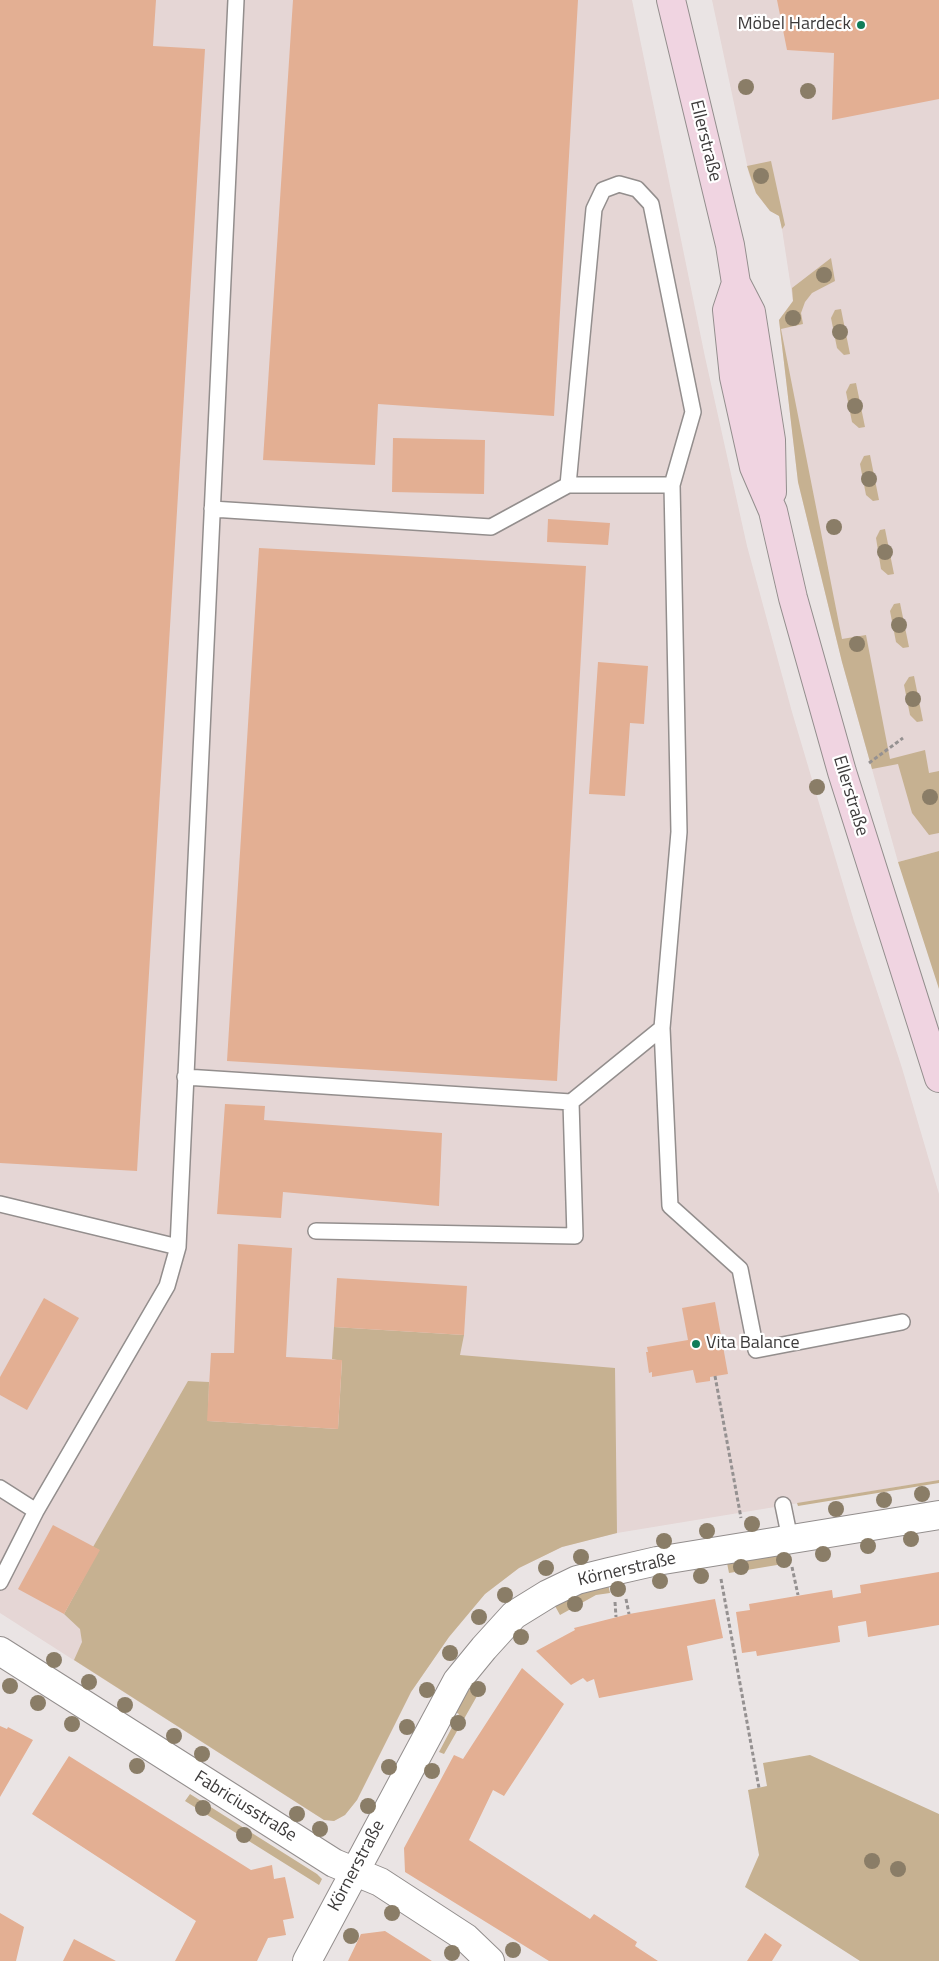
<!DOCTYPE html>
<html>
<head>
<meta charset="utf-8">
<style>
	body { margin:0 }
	canvas { display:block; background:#eae4e4 }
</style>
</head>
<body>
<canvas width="939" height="1961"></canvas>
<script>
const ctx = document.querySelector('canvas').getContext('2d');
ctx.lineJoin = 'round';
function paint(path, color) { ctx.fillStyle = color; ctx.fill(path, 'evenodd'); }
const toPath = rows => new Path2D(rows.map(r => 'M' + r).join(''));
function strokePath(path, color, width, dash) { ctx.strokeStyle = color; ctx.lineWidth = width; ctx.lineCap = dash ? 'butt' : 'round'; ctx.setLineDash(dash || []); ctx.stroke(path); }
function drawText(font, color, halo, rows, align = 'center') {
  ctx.font = font + ' "Titillium Web",sans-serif'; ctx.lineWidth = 4.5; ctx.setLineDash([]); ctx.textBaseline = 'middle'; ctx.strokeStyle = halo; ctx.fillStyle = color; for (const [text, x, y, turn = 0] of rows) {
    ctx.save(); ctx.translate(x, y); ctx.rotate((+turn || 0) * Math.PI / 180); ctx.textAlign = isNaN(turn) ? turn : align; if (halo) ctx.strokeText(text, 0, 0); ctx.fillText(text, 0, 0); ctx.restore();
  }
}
paint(toPath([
	[0,0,632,0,705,357,747,546,792,712,854,921,902,1068,939,1194,939,1480,617,1533,562,1547,519,1568,485,1594,449,1637,411,1692,357,1800,345,1815,334,1821,324,1820,0,1613],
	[712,0,939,0,939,851,898,862,842,662,798,482,779,320,793,301,780,216,770,211,756,193,749,174]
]), '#e5d6d5');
paint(toPath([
	[771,161,785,225,782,229,779,216,770,211,756,193,747,166],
	[831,258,835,281,812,293,805,302,801,313,803,324,781,329,842,639,866,635,890,759,925,750,929,773,939,771,939,833,929,835,912,813,898,764,872,769,842,662,798,482,779,320,793,301,792,288],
	[841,309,850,354,844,355,837,348,831,318,835,310],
	[856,383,865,427,859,428,852,422,846,392,850,384],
	[870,455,879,500,873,501,866,495,860,464,864,456],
	[885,529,894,574,888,575,881,569,876,538,880,530],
	[900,603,909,647,903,648,896,642,890,611,894,604],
	[914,676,923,721,917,722,910,715,904,685,909,677],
	[939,851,939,989,898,862],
	[334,1327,464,1335,460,1355,615,1368,617,1533,562,1547,519,1568,485,1594,449,1637,411,1692,357,1800,345,1815,334,1821,324,1820,74,1660,82,1642,80,1629,64,1614,99,1550,93,1547,188,1381,209,1382,208,1421,338,1429,342,1361,332,1359],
	[939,1480,939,1483,798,1506,797,1503],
	[787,1554,789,1563,729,1573,727,1563],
	[608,1584,610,1593,596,1595,560,1615,555,1606,585,1591],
	[473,1683,481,1689,444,1754,439,1752,459,1714,455,1712],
	[810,1755,939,1814,939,1961,860,1961,745,1887,759,1855,748,1790,767,1786,763,1763],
	[190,1794,317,1874,322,1879,319,1885,185,1801]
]), '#c6b191');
paint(toPath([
	[0,0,156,0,153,46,205,49,137,1171,0,1163],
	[293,0,578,0,554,416,378,404,375,465,263,460],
	[777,0,939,0,939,99,832,120,834,53,787,50],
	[393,438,485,440,484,494,392,492],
	[548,519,610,523,608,545,547,542],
	[259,548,586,566,557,1081,227,1061],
	[598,662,648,666,644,724,630,723,625,796,589,794],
	[225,1104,265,1106,264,1120,442,1133,439,1206,283,1192,281,1218,217,1214],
	[238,1244,292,1248,286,1357,342,1360,338,1429,207,1421,211,1353,234,1353],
	[337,1278,467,1286,464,1335,334,1327],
	[44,1298,79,1318,27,1410,0,1395,0,1377],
	[715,1302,728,1374,710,1377,710,1381,696,1383,693,1370,652,1377,652,1372,649,1373,646,1352,648,1352,647,1347,688,1340,682,1308],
	[53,1525,100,1550,64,1614,18,1589],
	[939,1572,939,1625,868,1637,866,1621,838,1626,840,1642,757,1656,756,1651,742,1653,736,1612,750,1610,749,1604,832,1590,833,1598,861,1593,860,1585],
	[715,1599,723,1638,687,1646,693,1680,599,1698,594,1679,587,1682,583,1678,571,1685,536,1651,575,1630,574,1628,629,1614],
	[522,1668,564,1704,504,1796,493,1790,469,1840,590,1919,594,1914,637,1942,635,1946,658,1961,549,1961,405,1872,404,1848,454,1755,463,1759],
	[0,1726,7,1729,8,1727,33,1740,0,1797],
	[69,1756,251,1870,272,1865,274,1879,285,1877,294,1918,283,1920,286,1935,268,1938,257,1961,175,1961,196,1921,32,1814],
	[0,1913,24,1927,16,1961,0,1961],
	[385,1931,432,1961,348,1961,361,1934],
	[765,1933,782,1945,772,1961,747,1961],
	[74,1939,116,1961,63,1961]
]), '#e3af93');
const service = toPath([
	[568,485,594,209,603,190,619,184,637,189,651,204,693,412,672,485,679,832,662,1028,670,1206,740,1269,756,1350,902,1322],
	[212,509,491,527,568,485,672,485],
	[185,1077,571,1102],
	[0,1204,178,1247],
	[316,1231,575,1236,571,1102,662,1028],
	[0,1488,36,1511],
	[783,1505,790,1539],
	[0,1582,36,1511,167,1286,178,1247,236,0]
]);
const minor = toPath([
	[0,1651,334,1863,380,1882,466,1938,490,1961],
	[307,1961,457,1681,484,1648,514,1615,548,1594,577,1580,609,1572,657,1561,939,1515]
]);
const secondary = toPath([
	[671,0,730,245,736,283,751,312,771,440,772,492],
	[736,283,727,310,734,377,754,467,773,511,793,598,842,772,939,1078]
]);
strokePath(service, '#938e8d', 18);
strokePath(minor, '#938e8d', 30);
strokePath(secondary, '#938e8d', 30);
strokePath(toPath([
	[869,763,903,738],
	[715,1376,741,1518],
	[792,1567,798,1595],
	[721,1579,759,1788],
	[626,1599,629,1614],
	[615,1602,616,1617]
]), '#959191', 3, [4, 2.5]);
strokePath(service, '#fff', 15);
strokePath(minor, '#fff', 28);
strokePath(secondary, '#f0d4e1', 28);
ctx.fillStyle = '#8a7d67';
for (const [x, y] of [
	[746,87],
	[808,91],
	[761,176],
	[824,275],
	[793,318],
	[840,332],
	[855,406],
	[869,479],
	[834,527],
	[885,552],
	[899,625],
	[857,644],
	[913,699],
	[817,787],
	[930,797],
	[922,1494],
	[884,1500],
	[836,1509],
	[752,1524],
	[707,1531],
	[911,1539],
	[664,1541],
	[868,1546],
	[823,1554],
	[581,1557],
	[784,1560],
	[741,1567],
	[546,1568],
	[701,1576],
	[660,1581],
	[618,1589],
	[505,1595],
	[575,1604],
	[479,1617],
	[521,1637],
	[450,1653],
	[54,1660],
	[89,1682],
	[10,1686],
	[478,1689],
	[427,1690],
	[38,1703],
	[125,1705],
	[458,1723],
	[72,1724],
	[407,1727],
	[174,1736],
	[202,1754],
	[137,1766],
	[389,1767],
	[432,1771],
	[368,1806],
	[203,1808],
	[297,1814],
	[320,1829],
	[244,1835],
	[872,1861],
	[898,1869],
	[392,1913],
	[351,1936],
	[513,1950],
	[452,1953]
]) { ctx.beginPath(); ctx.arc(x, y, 8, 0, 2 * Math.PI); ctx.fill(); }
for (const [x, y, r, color] of [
	[861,25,5,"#107d59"],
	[696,1344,5,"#107d59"]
]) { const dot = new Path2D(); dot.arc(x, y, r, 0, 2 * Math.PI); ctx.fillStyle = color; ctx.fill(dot); strokePath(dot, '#fff', 2); }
drawText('18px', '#3d3b3b', '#fff', [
	["Möbel Hardeck",851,25],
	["Vita Balance",706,1344,"left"]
], 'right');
drawText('18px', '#3d3b3b', '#fff', [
	["Ellerstraße",705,141,76],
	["Ellerstraße",850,796,73],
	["Körnerstraße",627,1570,-13],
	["Fabriciusstraße",245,1807,32],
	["Körnerstraße",357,1866,-62]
]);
</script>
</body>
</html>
